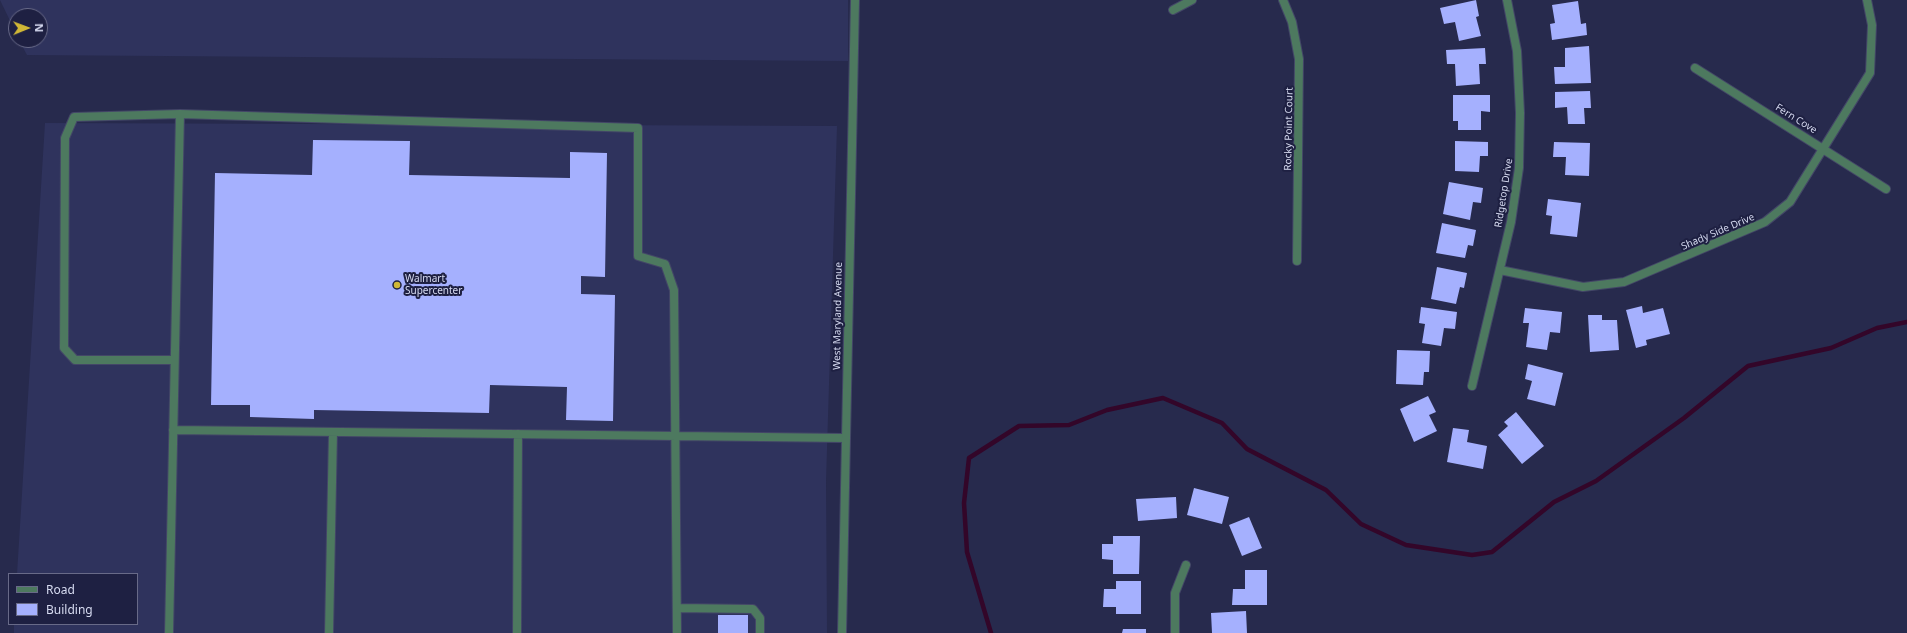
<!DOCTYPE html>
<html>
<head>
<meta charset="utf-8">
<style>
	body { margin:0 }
	#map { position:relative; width:1907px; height:633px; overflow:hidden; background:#272a4d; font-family:"Noto Sans",sans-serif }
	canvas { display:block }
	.legend { position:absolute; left:8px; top:573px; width:130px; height:52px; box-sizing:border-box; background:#1e2042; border:1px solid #686a88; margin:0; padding:5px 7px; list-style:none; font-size:12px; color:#d6daf0 }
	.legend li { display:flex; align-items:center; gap:8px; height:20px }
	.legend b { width:20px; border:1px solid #686a88 }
	.north { position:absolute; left:8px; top:8px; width:40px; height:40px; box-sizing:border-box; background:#1e2042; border:1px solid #686a88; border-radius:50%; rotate:89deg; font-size:11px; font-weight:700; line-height:16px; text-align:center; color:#d6daf0 }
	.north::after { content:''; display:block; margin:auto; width:14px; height:18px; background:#d0b736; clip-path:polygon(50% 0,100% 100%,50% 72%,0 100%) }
</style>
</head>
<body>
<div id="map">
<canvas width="1907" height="633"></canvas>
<ul class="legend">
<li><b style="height:5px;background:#4d795f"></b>Road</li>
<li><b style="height:11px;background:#a5b0fe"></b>Building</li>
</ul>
<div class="north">N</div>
</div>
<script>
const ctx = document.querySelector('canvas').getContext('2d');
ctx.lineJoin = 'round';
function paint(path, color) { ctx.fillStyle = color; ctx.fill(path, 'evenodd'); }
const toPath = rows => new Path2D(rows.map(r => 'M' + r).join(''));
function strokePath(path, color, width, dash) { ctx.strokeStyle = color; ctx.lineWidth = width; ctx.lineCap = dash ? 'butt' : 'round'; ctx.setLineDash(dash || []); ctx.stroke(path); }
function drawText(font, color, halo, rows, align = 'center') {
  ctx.font = font + ' "Noto Sans",sans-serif'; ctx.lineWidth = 4; ctx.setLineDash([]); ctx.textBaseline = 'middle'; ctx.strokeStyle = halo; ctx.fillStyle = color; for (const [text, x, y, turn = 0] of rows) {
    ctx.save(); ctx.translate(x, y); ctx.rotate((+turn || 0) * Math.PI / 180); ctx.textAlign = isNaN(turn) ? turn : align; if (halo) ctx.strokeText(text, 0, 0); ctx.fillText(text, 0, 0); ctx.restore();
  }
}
paint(toPath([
	[0,0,848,0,848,61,27,55,19,40,40,40,40,16,16,16,16,33],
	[45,123,837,126,826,481,827,633,14,633,14,624,137,624,137,574,17,574]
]), '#2f335d');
strokePath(toPath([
	[991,633,967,552,964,503,969,458,1019,426,1069,425,1107,410,1163,398,1222,423,1247,449,1326,490,1361,524,1406,545,1472,555,1492,552,1554,502,1596,481,1684,418,1748,366,1831,348,1877,328,1907,322]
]), '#330629', 4.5);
paint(toPath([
	[1476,0,1479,16,1476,17,1481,36,1459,41,1455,22,1444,24,1440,8],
	[1578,1,1581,24,1586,23,1587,35,1552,40,1550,24,1555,23,1552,5],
	[1589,46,1591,83,1555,84,1554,67,1565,67,1565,48],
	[1485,48,1486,64,1479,64,1480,84,1456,86,1455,64,1447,64,1446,50],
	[1590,91,1591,108,1584,108,1585,124,1568,124,1567,107,1555,108,1555,92],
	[1453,95,1490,95,1490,112,1481,111,1481,130,1458,130,1458,121,1453,121],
	[313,140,410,141,409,175,570,178,570,152,607,153,605,277,581,276,581,294,615,295,613,421,566,420,567,387,490,385,489,413,314,410,314,419,250,417,250,405,211,405,215,173,312,175],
	[1455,141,1488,142,1488,156,1480,156,1479,172,1455,171],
	[1554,142,1590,143,1589,176,1565,175,1566,157,1553,157],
	[1449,182,1483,188,1481,203,1473,202,1470,220,1443,214],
	[1548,199,1581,203,1577,237,1550,234,1552,216,1546,215],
	[1442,223,1476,230,1473,246,1468,245,1465,258,1436,253],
	[1437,267,1467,273,1464,288,1460,287,1456,304,1431,299],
	[1642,306,1643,313,1663,308,1670,334,1646,340,1647,345,1636,348,1626,310],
	[1421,307,1457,312,1455,329,1444,328,1441,346,1422,343,1425,324,1419,323],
	[1525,308,1562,312,1560,333,1550,332,1547,350,1526,347,1529,323,1523,323],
	[1588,315,1602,315,1602,320,1617,320,1619,350,1590,352],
	[1397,350,1430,351,1429,372,1424,372,1423,385,1396,384],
	[1528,364,1563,373,1555,406,1527,399,1532,381,1525,379],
	[1428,396,1436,412,1429,415,1437,431,1414,442,1400,409],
	[1516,412,1544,446,1522,464,1498,435,1508,426,1504,422],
	[1453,428,1469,430,1467,442,1487,446,1483,469,1447,462],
	[1194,488,1229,497,1222,524,1187,515],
	[1176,497,1177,518,1138,521,1136,499],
	[1249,517,1262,548,1242,556,1229,525],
	[1113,536,1140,536,1139,574,1113,574,1113,560,1102,559,1102,544,1113,544],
	[1245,570,1267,570,1267,605,1232,605,1233,589,1245,589],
	[1116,581,1141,581,1141,614,1116,614,1116,607,1103,607,1104,589,1116,589],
	[1246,611,1247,633,1212,633,1211,613],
	[718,615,748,615,748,633,718,633],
	[1123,629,1146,629,1146,633,1122,633]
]), '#a5b0fe');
const service = toPath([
	[174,360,75,360,64,348,65,138,74,117,180,114],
	[173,430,845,438],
	[677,608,753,609,760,618,760,633],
	[169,633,180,114,638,128,638,256,665,264,674,290,677,633],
	[329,633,333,432],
	[517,633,518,434]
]);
const minor = toPath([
	[1283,0,1292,22,1299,59,1297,261],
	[1173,10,1192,0],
	[1695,68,1886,189],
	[1500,270,1583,287,1624,282,1765,222,1790,202,1870,73,1872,25,1867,0],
	[1472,386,1511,222,1519,168,1520,113,1517,51,1507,0],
	[1175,633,1175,593,1186,565]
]);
const tertiary = toPath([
	[842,633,855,0]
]);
strokePath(service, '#434667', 10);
strokePath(minor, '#434667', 10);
strokePath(tertiary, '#434667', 10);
strokePath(service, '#4d795f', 8);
strokePath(minor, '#4d795f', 8);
strokePath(tertiary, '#4d795f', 8);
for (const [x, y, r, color] of [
	[397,285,4,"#d0b736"]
]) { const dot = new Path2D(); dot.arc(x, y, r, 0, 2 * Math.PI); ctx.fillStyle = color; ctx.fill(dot); strokePath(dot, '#1e2042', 1.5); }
drawText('10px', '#d6daf0', '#1e2042', [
	["Fern Cove",1796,119,32],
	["Rocky Point Court",1289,129,-89],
	["Ridgetop Drive",1504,193,-81],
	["Shady Side Drive",1718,232,-23],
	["West Maryland Avenue",838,316,-89]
]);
drawText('10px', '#d6daf0', '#1e2042', [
	["Walmart",405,279],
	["Supercenter",405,291]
], 'left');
</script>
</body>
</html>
